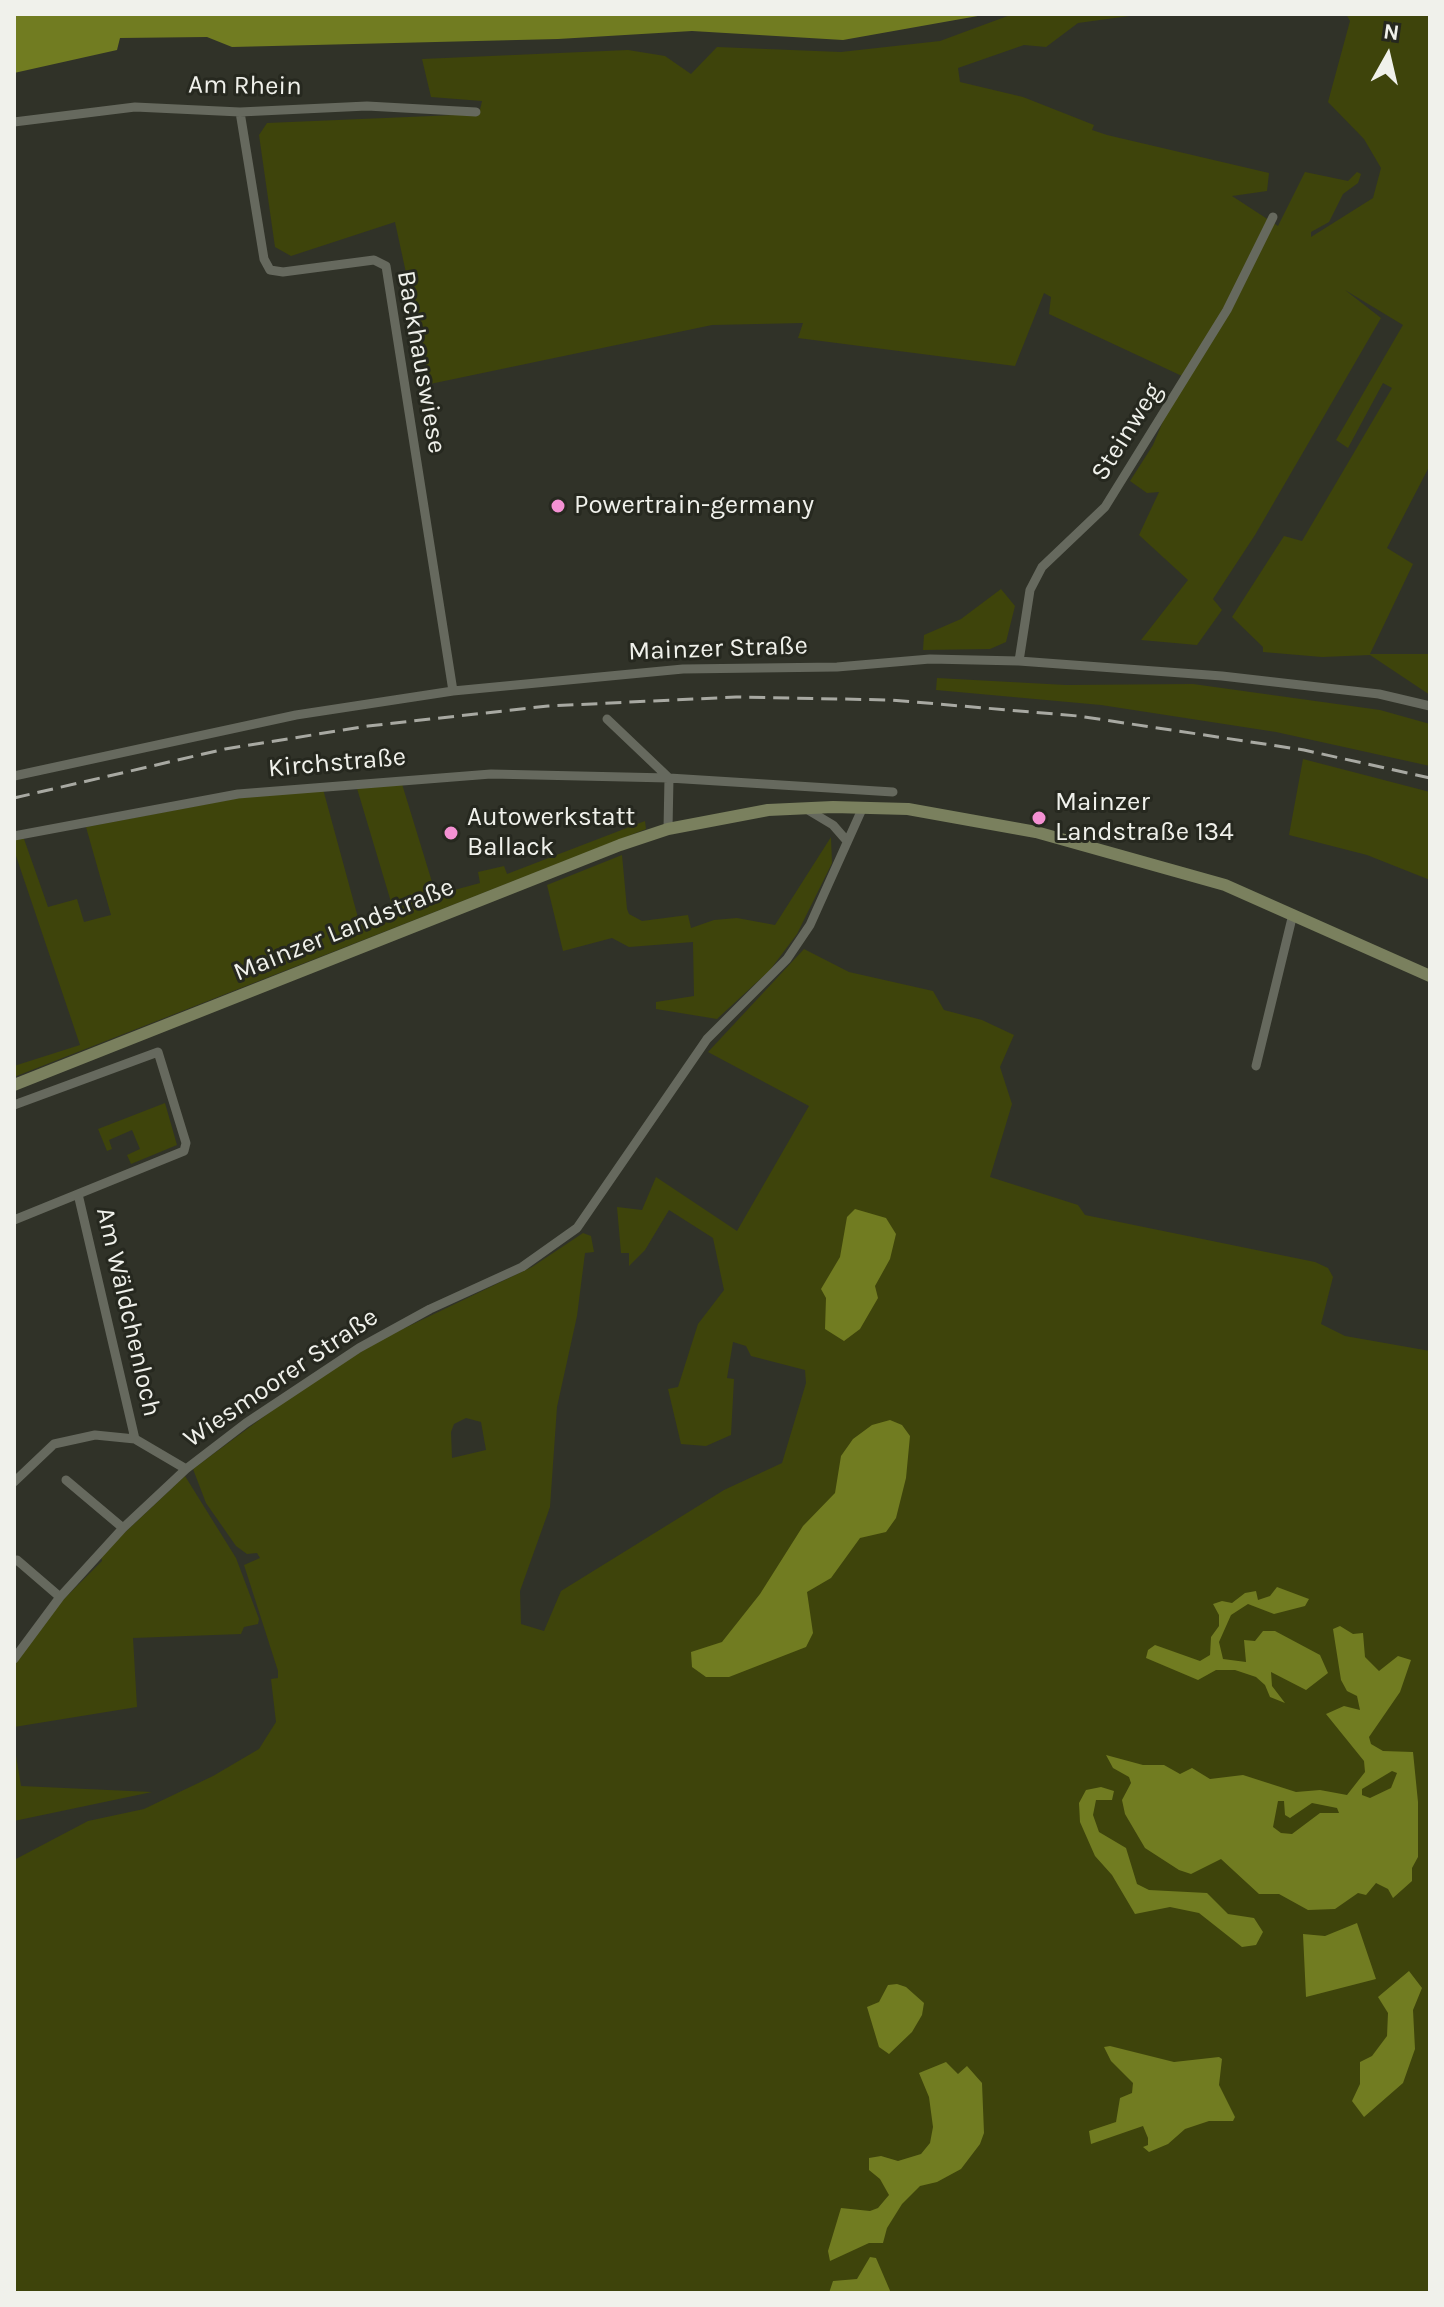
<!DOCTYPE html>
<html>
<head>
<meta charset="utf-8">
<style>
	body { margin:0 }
	#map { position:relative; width:1444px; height:2307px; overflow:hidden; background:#303228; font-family:Karla,sans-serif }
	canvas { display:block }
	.frame { position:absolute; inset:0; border:16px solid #f0f1eb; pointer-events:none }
	.north { position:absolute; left:1348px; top:16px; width:80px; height:80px; -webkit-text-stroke:6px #26281f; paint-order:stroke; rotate:8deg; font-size:22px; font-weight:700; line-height:32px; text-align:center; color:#f0f1eb }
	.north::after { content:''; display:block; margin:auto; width:28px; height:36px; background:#f0f1eb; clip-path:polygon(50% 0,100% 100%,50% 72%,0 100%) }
</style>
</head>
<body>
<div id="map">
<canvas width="1444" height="2307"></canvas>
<div class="frame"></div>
<div class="north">N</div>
</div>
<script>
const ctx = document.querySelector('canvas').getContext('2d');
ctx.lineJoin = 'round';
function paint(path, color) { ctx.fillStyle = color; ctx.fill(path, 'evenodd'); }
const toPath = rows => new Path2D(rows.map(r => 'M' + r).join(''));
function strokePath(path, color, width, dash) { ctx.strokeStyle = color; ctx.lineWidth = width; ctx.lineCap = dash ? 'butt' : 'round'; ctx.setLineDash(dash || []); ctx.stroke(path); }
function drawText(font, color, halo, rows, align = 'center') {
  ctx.font = font + ' Karla,sans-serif'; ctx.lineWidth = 6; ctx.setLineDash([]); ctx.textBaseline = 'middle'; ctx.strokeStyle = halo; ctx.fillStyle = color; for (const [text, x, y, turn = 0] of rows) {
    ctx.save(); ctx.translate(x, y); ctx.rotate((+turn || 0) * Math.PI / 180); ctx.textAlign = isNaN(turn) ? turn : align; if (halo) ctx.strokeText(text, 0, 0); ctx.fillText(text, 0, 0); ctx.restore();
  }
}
paint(toPath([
	[1013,14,1144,14,1078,23,1046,47,1024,45,958,68,960,82,1023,97,1094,125,1092,130,1107,135,1269,173,1267,191,1232,196,1278,226,1305,172,1348,181,1357,172,1361,174,1358,183,1343,194,1329,222,1311,232,1311,237,1373,198,1381,168,1364,139,1328,102,1350,21,1346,14,1430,14,1430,465,1387,548,1413,564,1370,654,1430,654,1430,695,1370,655,1322,657,1263,652,1263,647,1232,617,1284,536,1302,541,1392,388,1383,383,1348,448,1336,440,1403,325,1345,290,1381,318,1255,535,1213,599,1222,610,1197,645,1141,640,1188,580,1139,535,1159,492,1147,493,1130,481,1153,445,1182,376,1049,314,1051,297,1044,293,1015,366,798,338,803,323,712,325,430,384,395,222,291,256,275,247,259,135,267,123,479,114,482,101,431,97,422,59,628,50,665,56,691,74,717,47,841,52,940,41],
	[1001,589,1015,606,1006,642,990,649,923,650,924,635,961,619],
	[937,678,1066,685,1193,684,1380,710,1430,724,1430,766,1276,732,1101,705,936,690],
	[1303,759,1430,792,1430,880,1367,855,1289,835],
	[402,784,436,895,480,883,478,872,504,866,507,874,645,821,646,829,14,1077,14,1066,80,1045,14,850,14,839,24,839,48,907,77,899,84,922,111,915,86,827,238,798,323,789,360,925,394,912,356,785],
	[831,837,832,863,797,934,770,970,717,1019,656,1009,656,1002,694,996,693,942,629,947,612,938,563,951,547,885,622,855,627,909,629,914,642,921,688,915,691,928,714,920,737,918,775,925],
	[804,949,849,972,933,991,944,1010,982,1020,1014,1035,1000,1067,1012,1104,990,1177,1078,1205,1085,1215,1315,1262,1328,1268,1333,1277,1321,1324,1345,1336,1430,1351,1430,2293,14,2293,14,1860,88,1821,144,1809,213,1776,259,1749,276,1722,271,1679,278,1678,278,1671,244,1565,260,1558,257,1553,247,1554,236,1546,206,1503,193,1469,312,1381,384,1338,532,1267,583,1233,591,1236,594,1252,585,1253,577,1316,557,1407,550,1507,520,1591,521,1624,544,1631,561,1591,724,1490,782,1463,806,1383,805,1370,751,1356,746,1346,733,1342,727,1378,734,1379,731,1435,706,1446,681,1444,668,1389,678,1387,698,1324,724,1290,713,1238,669,1210,645,1250,629,1266,629,1253,621,1253,617,1207,642,1210,656,1177,737,1231,809,1106,708,1052],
	[466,1418,481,1422,486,1450,452,1458,451,1432,454,1424],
	[165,1103,177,1145,131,1164,127,1155,140,1149,132,1130,109,1140,112,1149,107,1151,98,1129],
	[185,1476,236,1558,259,1619,258,1624,244,1627,241,1634,133,1638,137,1707,14,1727,14,1665,61,1602,102,1561,101,1555],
	[14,1743,21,1786,152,1792,14,1821]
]), '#3e440b');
paint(toPath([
	[14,14,989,14,843,40,692,31,558,39,232,47,207,37,120,38,117,50,14,73],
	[855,1209,886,1218,896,1234,890,1259,875,1286,878,1298,860,1329,844,1341,825,1329,826,1298,821,1289,840,1257,847,1217],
	[890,1420,902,1425,910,1436,906,1478,896,1518,886,1532,860,1538,831,1578,807,1592,813,1633,806,1647,729,1677,706,1677,692,1667,691,1652,722,1642,760,1594,803,1526,835,1493,841,1456,853,1439,872,1425],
	[1277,1587,1309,1599,1305,1606,1274,1614,1248,1604,1231,1615,1219,1642,1223,1659,1246,1662,1244,1640,1255,1641,1263,1631,1275,1631,1320,1655,1328,1673,1306,1690,1271,1672,1272,1686,1285,1703,1270,1697,1265,1685,1256,1677,1235,1670,1216,1670,1198,1680,1146,1658,1148,1650,1155,1645,1200,1661,1210,1655,1211,1637,1219,1626,1219,1615,1213,1604,1222,1601,1232,1603,1245,1593,1256,1591,1258,1600,1270,1596],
	[1340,1626,1353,1634,1363,1633,1365,1657,1379,1671,1398,1656,1411,1660,1400,1692,1369,1737,1371,1744,1383,1751,1413,1752,1418,1802,1418,1857,1412,1868,1412,1881,1393,1898,1388,1889,1376,1883,1366,1895,1358,1893,1335,1909,1308,1910,1279,1894,1259,1894,1221,1859,1191,1874,1179,1870,1145,1848,1125,1814,1122,1800,1131,1783,1129,1777,1113,1768,1106,1755,1143,1765,1164,1765,1180,1774,1192,1768,1210,1779,1243,1775,1296,1792,1320,1790,1347,1795,1365,1772,1364,1761,1326,1714,1344,1706,1360,1710,1357,1696,1347,1691,1341,1680,1333,1629],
	[1392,1771,1397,1773,1391,1788,1370,1798,1362,1795,1362,1789],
	[1278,1801,1284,1801,1285,1815,1290,1818,1312,1803,1337,1808,1339,1813,1320,1813,1292,1834,1281,1833,1273,1827],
	[1101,1787,1114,1791,1112,1800,1096,1800,1093,1815,1099,1832,1126,1848,1137,1884,1149,1890,1207,1893,1228,1914,1254,1918,1263,1932,1256,1945,1242,1947,1199,1913,1170,1907,1135,1914,1112,1875,1095,1856,1080,1822,1079,1803,1086,1790],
	[1357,1923,1376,1979,1306,1997,1303,1934,1325,1936],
	[1409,1971,1422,1988,1413,2010,1415,2049,1403,2083,1364,2117,1352,2101,1360,2084,1360,2062,1372,2056,1387,2036,1388,2013,1378,1997],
	[897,1984,906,1987,924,2003,922,2015,912,2032,889,2054,879,2047,867,2007,879,2002,888,1985],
	[1110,2046,1174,2062,1219,2057,1222,2059,1219,2085,1235,2117,1233,2121,1209,2121,1185,2129,1168,2144,1149,2152,1143,2147,1148,2145,1148,2138,1143,2126,1091,2144,1089,2131,1116,2122,1120,2098,1132,2093,1133,2083,1111,2061,1104,2047],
	[946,2062,958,2074,967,2066,982,2083,984,2133,980,2144,961,2169,937,2182,920,2186,902,2204,887,2228,883,2243,869,2243,830,2261,828,2251,841,2208,870,2211,878,2208,889,2195,880,2179,869,2170,869,2158,881,2156,898,2161,921,2154,930,2143,933,2127,929,2097,919,2073],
	[870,2257,876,2258,891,2293,829,2293,833,2281,857,2279]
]), '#717c21');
strokePath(toPath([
	[240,112,264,259,270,270,283,272,374,260,386,266,453,691],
	[14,122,135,107,240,112,367,106,476,112],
	[1019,661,1030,590,1042,567,1105,507,1227,310,1273,217],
	[607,719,669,778,668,829],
	[14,776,296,715,453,691,683,669,837,667,930,659,1019,661,1222,676,1379,694,1430,706],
	[808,810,833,825,847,841],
	[14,836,238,794,491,774,669,778,893,792],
	[1256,1066,1293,914],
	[14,1105,158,1052,186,1143,184,1151,14,1220],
	[78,1194,135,1439],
	[66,1480,123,1528],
	[14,1482,54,1444,95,1435,135,1439,186,1469],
	[17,1560,60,1597],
	[14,1659,60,1597,123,1528,186,1469,246,1423,359,1348,430,1309,522,1267,577,1228,707,1039,787,959,810,925,863,807]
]), '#66695e', 9);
strokePath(toPath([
	[14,1085,620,845,668,829,768,810,833,807,908,809,1036,832,1225,885,1430,976]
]), '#7a805e', 12);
strokePath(toPath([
	[14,798,225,749,368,726,548,706,736,697,891,700,1078,716,1304,750,1430,778]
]), '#a8a9a2', 3, [16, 8]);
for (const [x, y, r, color] of [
	[558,506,8,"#f491d3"],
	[1039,818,8,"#f491d3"],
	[451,833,8,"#f491d3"]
]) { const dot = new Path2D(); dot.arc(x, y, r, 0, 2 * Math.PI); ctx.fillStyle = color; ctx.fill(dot); strokePath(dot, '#26281f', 3); }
drawText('26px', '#f0f1eb', '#26281f', [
	["Am Rhein",245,86,1],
	["Backhauswiese",421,362,80],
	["Steinweg",1127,432,-58],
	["Mainzer Straße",718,649,-2],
	["Kirchstraße",337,763,-5],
	["Mainzer Landstraße",344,930,-22],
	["Am Wäldchenloch",128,1312,77],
	["Wiesmoorer Straße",281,1378,-34]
]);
drawText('26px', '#f0f1eb', '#26281f', [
	["Powertrain-germany",574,506],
	["Mainzer",1055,803],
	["Landstraße 134",1055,833],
	["Autowerkstatt",467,818],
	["Ballack",467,848]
], 'left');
</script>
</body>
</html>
